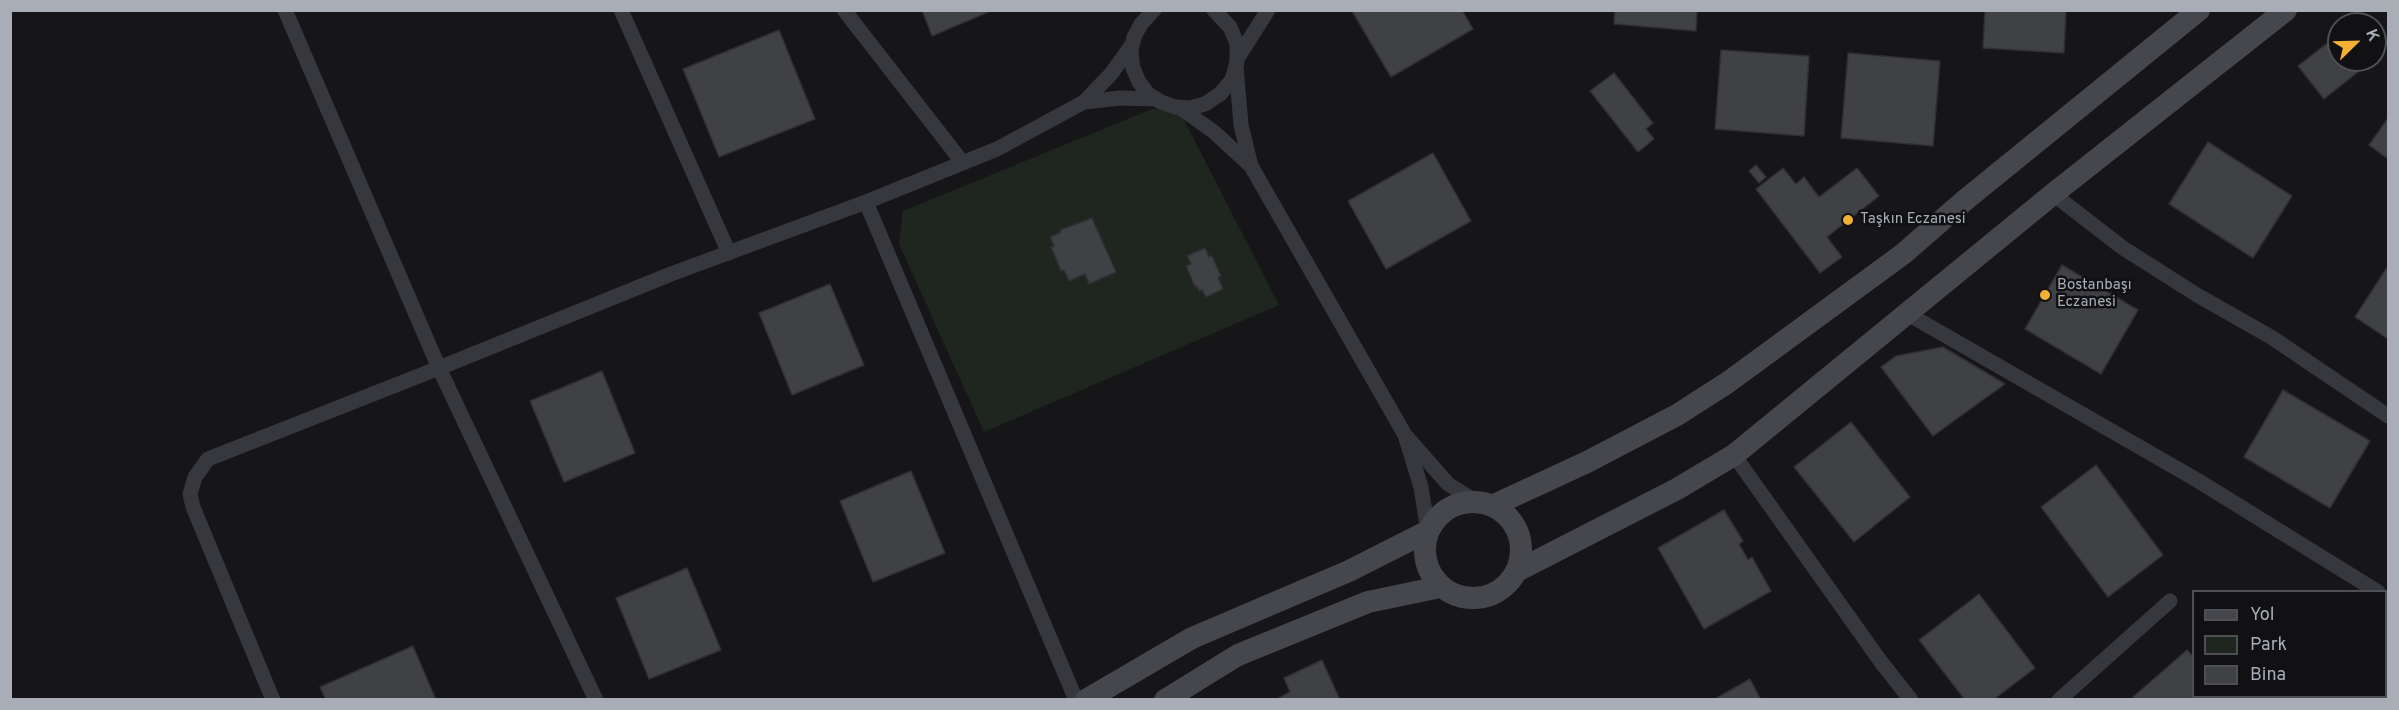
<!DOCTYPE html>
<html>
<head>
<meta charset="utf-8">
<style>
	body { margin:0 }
	#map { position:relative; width:2399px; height:710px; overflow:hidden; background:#161618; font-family:Overpass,sans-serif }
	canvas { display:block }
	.frame { position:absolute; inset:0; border:12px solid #a8adb8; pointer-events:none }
	.legend { position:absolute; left:2192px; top:590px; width:195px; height:108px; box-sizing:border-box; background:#111113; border:2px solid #4d4f55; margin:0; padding:8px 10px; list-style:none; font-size:18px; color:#a8adb8 }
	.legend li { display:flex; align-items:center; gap:12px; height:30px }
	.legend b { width:30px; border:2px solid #4d4f55 }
	.north { position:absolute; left:2327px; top:12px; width:60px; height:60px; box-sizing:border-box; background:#111113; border:2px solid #4d4f55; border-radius:50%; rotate:67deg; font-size:16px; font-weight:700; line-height:24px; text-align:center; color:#a8adb8 }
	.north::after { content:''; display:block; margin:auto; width:21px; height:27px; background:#f2b134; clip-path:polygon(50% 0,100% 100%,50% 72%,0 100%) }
</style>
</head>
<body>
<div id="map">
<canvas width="2399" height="710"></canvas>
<div class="frame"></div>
<ul class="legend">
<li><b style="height:8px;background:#45474d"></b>Yol</li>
<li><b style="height:16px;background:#1e261f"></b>Park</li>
<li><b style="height:16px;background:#404145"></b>Bina</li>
</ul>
<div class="north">K</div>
</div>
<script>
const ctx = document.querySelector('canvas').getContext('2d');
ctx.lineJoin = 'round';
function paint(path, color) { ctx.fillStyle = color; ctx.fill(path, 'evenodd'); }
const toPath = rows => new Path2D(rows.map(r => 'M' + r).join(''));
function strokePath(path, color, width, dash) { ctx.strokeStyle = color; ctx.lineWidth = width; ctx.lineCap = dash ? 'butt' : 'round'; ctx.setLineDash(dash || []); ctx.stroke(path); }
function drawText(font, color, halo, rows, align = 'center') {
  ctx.font = font + ' Overpass,sans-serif'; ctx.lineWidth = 5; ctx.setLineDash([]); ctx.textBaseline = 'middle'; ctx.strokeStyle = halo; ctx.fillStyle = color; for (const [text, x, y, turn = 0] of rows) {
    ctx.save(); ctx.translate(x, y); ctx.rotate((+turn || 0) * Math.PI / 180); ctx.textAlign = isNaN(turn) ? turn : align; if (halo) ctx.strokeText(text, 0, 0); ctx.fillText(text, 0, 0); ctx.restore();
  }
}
paint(toPath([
	[1152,109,1165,109,1182,116,1279,305,984,432,899,244,903,211]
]), '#1e261f');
const building = toPath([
	[922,10,993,10,932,36,922,10],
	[1462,10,1473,29,1391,77,1352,11,1462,10],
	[1615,10,1697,10,1696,31,1614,24,1615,10],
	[1985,10,2066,10,2064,53,1983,48,1985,10],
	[779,30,815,119,719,157,683,69,779,30],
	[2339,34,2339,60,2373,60,2324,99,2298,66,2339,34],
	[1721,50,1809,56,1804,136,1715,129,1721,50],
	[1848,53,1940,61,1933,146,1841,138,1848,53],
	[1614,73,1653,123,1646,129,1654,139,1638,152,1590,91,1614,73],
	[2388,118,2388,159,2369,145,2388,118],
	[2208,142,2292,196,2253,258,2169,204,2208,142],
	[1433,153,1471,221,1386,269,1348,201,1433,153],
	[1756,165,1766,177,1759,183,1749,171,1756,165],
	[1783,168,1796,184,1804,177,1819,197,1857,168,1879,196,1827,237,1842,257,1820,273,1756,189,1783,168],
	[1092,218,1116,272,1089,284,1085,274,1069,281,1064,270,1061,271,1051,247,1054,246,1050,237,1061,232,1060,230,1092,218],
	[1205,248,1209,257,1212,256,1221,276,1218,277,1223,289,1206,297,1202,290,1199,291,1197,286,1195,287,1186,266,1191,264,1187,256,1205,248],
	[2062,265,2138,310,2101,374,2025,329,2062,265],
	[2388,266,2388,339,2355,317,2388,266],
	[830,284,864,365,792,395,759,313,830,284],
	[1943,347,2005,384,1933,436,1881,367,1896,356,1943,347],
	[602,371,635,453,564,482,530,401,602,371],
	[2283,390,2370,441,2330,508,2244,457,2283,390],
	[1851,422,1910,497,1854,542,1794,467,1851,422],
	[2096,465,2163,555,2108,597,2041,507,2096,465],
	[911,471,945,553,873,582,840,501,911,471],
	[1724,510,1743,541,1739,544,1748,560,1752,557,1771,591,1704,629,1658,548,1724,510],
	[687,568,721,650,649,679,616,598,687,568],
	[1979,594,2035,668,1993,700,1965,700,1919,640,1979,594],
	[413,646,436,700,326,700,320,687,413,646],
	[2187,650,2194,657,2194,696,2227,696,2230,700,2135,700,2133,697,2187,650],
	[1322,660,1340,700,1275,700,1290,692,1284,678,1322,660],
	[1750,679,1761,700,1713,700,1750,679]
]);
paint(building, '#404145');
strokePath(building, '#303034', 1.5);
strokePath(toPath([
	[621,10,729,253],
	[844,10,963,163],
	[1154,10,1141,24,1134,37,1131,52,1133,68,1139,82,1148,94,1161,102,1175,107,1190,108,1205,104,1220,94,1232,80,1237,62,1237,44,1230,27,1214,10],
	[1237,59,1268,10],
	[1236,67,1241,125,1251,166,1405,435],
	[1084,102,1120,98,1156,99],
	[1179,107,1214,132,1251,166],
	[2053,194,2123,248,2197,295,2271,337,2388,416],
	[866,202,1076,700],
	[1908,314,2197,480,2378,592],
	[1734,455,1881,662,1911,700],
	[1428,531,1421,487,1405,435,1448,484,1477,502],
	[273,700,193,507,190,494,195,477,208,459,439,368,285,10],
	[596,700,439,368,671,274,866,202,997,149,1084,102,1111,74,1133,43],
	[2059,700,2170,601]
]), '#37383d', 15);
strokePath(toPath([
	'1425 550a48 48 0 1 1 96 0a48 48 0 1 1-96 0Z',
	[1492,506,1587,462,1677,415,1727,383,1903,254,1964,201,2199,10],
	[1517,571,1677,489,1734,455,2053,194,2286,10],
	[1086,700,1192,638,1349,571,1428,531],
	[1165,700,1238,655,1368,602,1440,587]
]), '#45474d', 22);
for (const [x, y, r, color] of [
	[1848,220,6,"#f2b134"],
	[2045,295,6,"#f2b134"]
]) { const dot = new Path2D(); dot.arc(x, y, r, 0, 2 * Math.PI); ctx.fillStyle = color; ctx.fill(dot); strokePath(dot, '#111113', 2); }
drawText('15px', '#a8adb8', '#111113', [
	["Taşkın Eczanesi",1860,220],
	["Bostanbaşı",2057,286],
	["Eczanesi",2057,303]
], 'left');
</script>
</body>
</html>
